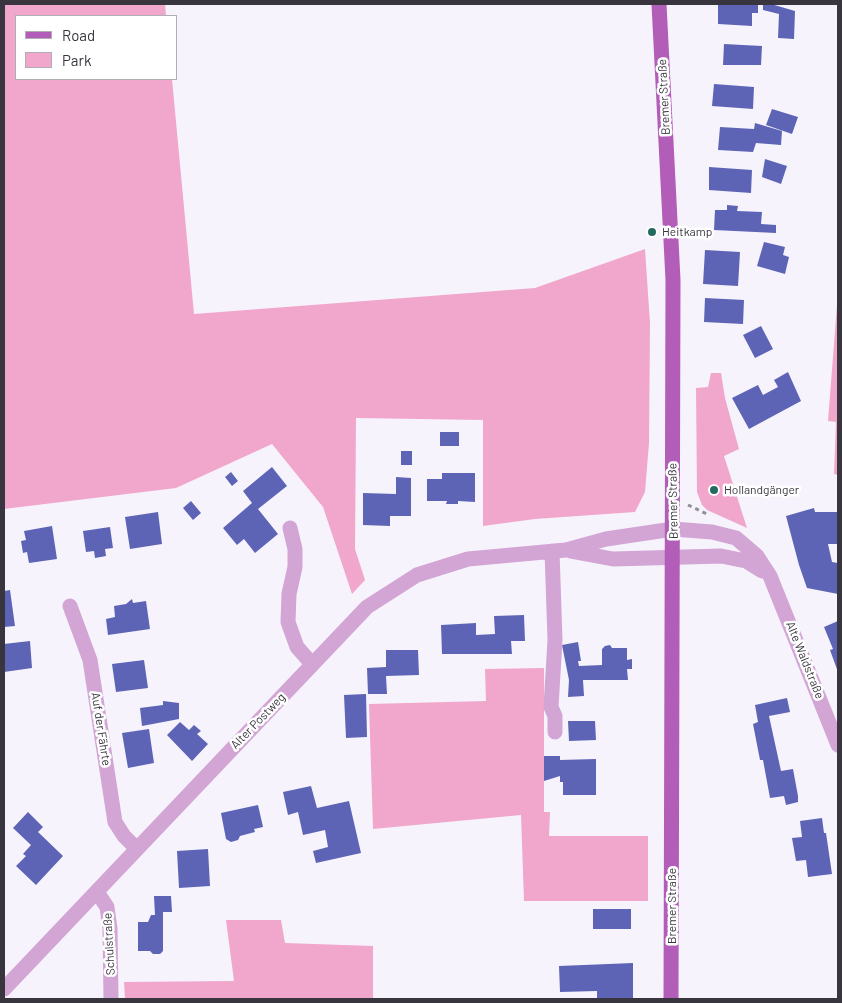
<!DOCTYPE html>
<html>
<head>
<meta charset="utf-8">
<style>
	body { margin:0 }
	#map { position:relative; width:842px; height:1003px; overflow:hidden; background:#f6f3fc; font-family:Barlow,sans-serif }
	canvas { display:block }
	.frame { position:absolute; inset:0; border:5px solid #38353e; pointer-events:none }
	.legend { position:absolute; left:15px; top:15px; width:162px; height:65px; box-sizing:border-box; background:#fff; border:1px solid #afaeb2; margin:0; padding:6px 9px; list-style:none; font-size:15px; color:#38353e }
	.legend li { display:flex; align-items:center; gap:10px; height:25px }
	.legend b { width:25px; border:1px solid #afaeb2 }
</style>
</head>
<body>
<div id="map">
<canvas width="842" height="1003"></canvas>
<div class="frame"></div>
<ul class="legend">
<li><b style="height:6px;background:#b25db7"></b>Road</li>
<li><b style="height:14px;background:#f1a7cb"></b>Park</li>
</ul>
</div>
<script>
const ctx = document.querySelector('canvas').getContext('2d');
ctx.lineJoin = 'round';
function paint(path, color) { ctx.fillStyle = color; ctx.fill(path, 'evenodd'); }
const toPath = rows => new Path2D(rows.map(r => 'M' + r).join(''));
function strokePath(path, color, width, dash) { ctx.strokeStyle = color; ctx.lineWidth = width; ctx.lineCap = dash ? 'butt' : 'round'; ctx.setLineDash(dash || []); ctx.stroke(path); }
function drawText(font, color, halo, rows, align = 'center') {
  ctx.font = font + ' Barlow,sans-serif'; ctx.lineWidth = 5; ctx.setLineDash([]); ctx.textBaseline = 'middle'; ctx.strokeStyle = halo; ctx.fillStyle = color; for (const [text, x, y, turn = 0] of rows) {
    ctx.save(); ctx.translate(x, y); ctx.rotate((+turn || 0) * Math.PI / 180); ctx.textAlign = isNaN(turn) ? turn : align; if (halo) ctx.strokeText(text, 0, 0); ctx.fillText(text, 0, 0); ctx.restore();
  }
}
paint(toPath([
	[4,4,165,4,166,16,16,16,16,79,172,79,194,314,535,288,645,249,650,323,649,443,645,492,635,512,535,519,483,526,483,420,356,418,355,549,365,580,352,594,323,507,272,444,176,488,4,509],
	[837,305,838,305,838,475,834,474,836,422,828,421],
	[711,373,721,373,725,398,739,449,724,456,747,528,707,510,702,505,697,492,696,388,708,387],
	[544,668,544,812,550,812,549,836,648,836,648,901,524,901,521,815,373,829,369,704,486,701,485,669],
	[226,920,281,920,285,943,373,946,373,999,125,999,124,982,234,981]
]), '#f1a7cb');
paint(toPath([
	[718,4,758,4,758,13,752,13,752,26,718,24],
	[763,4,771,4,795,11,794,39,778,38,779,14,763,10],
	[724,44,762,46,761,65,723,65],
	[714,84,754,87,753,109,712,106],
	[772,109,798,117,792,134,766,125],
	[755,123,782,131,781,145,756,143,753,152,718,150,720,127,754,129],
	[765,159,787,166,781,184,762,177],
	[709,167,752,170,751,193,709,190],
	[727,205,738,206,737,211,762,212,761,224,776,225,776,233,714,230,715,210,727,210],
	[764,242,785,247,783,255,789,257,785,274,757,266],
	[705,250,740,252,738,286,703,284],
	[705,298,744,300,743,324,704,322],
	[761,326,773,349,755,358,743,335],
	[788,372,801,401,749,429,732,398,758,385,763,395,778,387,774,380],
	[440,432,459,432,459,446,440,446],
	[401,451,412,451,412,465,401,465],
	[272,467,287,486,258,509,278,534,255,553,244,539,237,545,223,528,252,503,243,491],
	[231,472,238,481,232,486,225,477],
	[442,473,475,473,475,502,458,501,458,504,446,504,447,501,427,501,427,479,442,479],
	[396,477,411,478,411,516,390,516,390,526,363,525,363,493,396,494],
	[191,501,201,513,193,520,183,508],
	[814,508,815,512,838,512,838,544,828,544,832,562,838,563,838,594,807,588,799,565,786,516],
	[158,512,162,544,130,549,125,517],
	[52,526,57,559,29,563,27,552,23,553,21,541,26,540,24,531],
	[110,527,113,548,105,549,106,556,95,558,94,551,86,552,83,531],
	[10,590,15,626,4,627,4,591],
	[132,599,133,603,146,601,150,629,108,635,106,619,115,617,114,606,126,604],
	[524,615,525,641,511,641,512,654,442,654,441,625,476,623,476,635,495,634,494,616],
	[838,621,838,672,830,650,833,649,824,627],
	[30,641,32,668,4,672,4,644],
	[578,642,581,661,578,661,579,666,602,665,602,649,605,646,610,645,612,648,627,648,627,660,632,659,632,669,627,669,628,680,583,680,584,696,568,697,569,680,562,645],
	[386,650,418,650,419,675,386,676,387,694,368,694,367,668,386,667],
	[144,660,148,688,116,692,112,664],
	[366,694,367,737,346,738,344,695],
	[787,698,790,712,769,716,781,771,793,769,798,796,798,802,786,805,784,796,770,798,763,760,760,760,753,724,758,722,755,705],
	[163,701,179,703,179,719,142,726,140,708,163,705],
	[568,721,595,721,596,740,569,741],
	[180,722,189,730,194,725,201,731,197,734,208,744,192,761,167,735],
	[149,729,154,763,128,768,122,733],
	[544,756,560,756,560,760,596,759,596,795,563,795,563,782,560,782,560,776,544,781],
	[311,786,317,808,349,801,361,853,316,863,313,851,328,847,325,830,303,835,298,812,288,815,283,792],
	[258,805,263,827,254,829,255,832,240,836,238,840,231,842,226,839,221,813],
	[28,812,43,827,38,832,63,856,36,885,16,866,26,856,23,854,31,845,13,828],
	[822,818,824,833,826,833,832,874,808,877,806,860,796,861,792,838,802,837,800,821],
	[208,849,210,886,179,888,177,851],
	[154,896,171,896,172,912,163,912,163,951,160,954,153,954,150,951,138,951,138,922,148,922,151,915,155,915],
	[593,909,631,909,631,929,593,929],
	[633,963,633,999,597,999,597,991,560,992,559,966]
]), '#5d64b6');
strokePath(toPath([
	[688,505,707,514]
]), '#928f98', 3, [4, 4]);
strokePath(toPath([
	[290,528,295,549,295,567,289,594,288,622,297,647,312,664],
	[552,551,555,640,551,707,555,716,555,732],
	[570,551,613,559,721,556,746,561,762,571],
	[70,606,90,660,115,822,124,836,136,848],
	[97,892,107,907,110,929,111,999],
	[4,989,367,607,417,575,468,559,566,550,606,539,673,529,712,532,736,538,757,556,770,576,838,745]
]), '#d3a5d5', 15);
strokePath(toPath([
	[659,4,673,280,671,999]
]), '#b25db7', 15);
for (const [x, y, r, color] of [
	[652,232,5,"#236b60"],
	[714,490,5,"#236b60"]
]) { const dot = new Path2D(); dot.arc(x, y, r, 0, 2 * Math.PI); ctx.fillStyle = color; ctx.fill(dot); strokePath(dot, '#fff', 2); }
drawText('12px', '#38353e', '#fff', [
	["Bremer Straße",664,97,-93],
	["Bremer Straße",673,501,-91],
	["Alte Waldstraße",805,660,68],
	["Alter Postweg",258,721,-46],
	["Auf der Fährte",101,729,81],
	["Bremer Straße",672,906,-90],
	["Schulstraße",109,944,-93]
]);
drawText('12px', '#38353e', '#fff', [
	["Heitkamp",662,232],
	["Hollandgänger",724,490]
], 'left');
</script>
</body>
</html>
